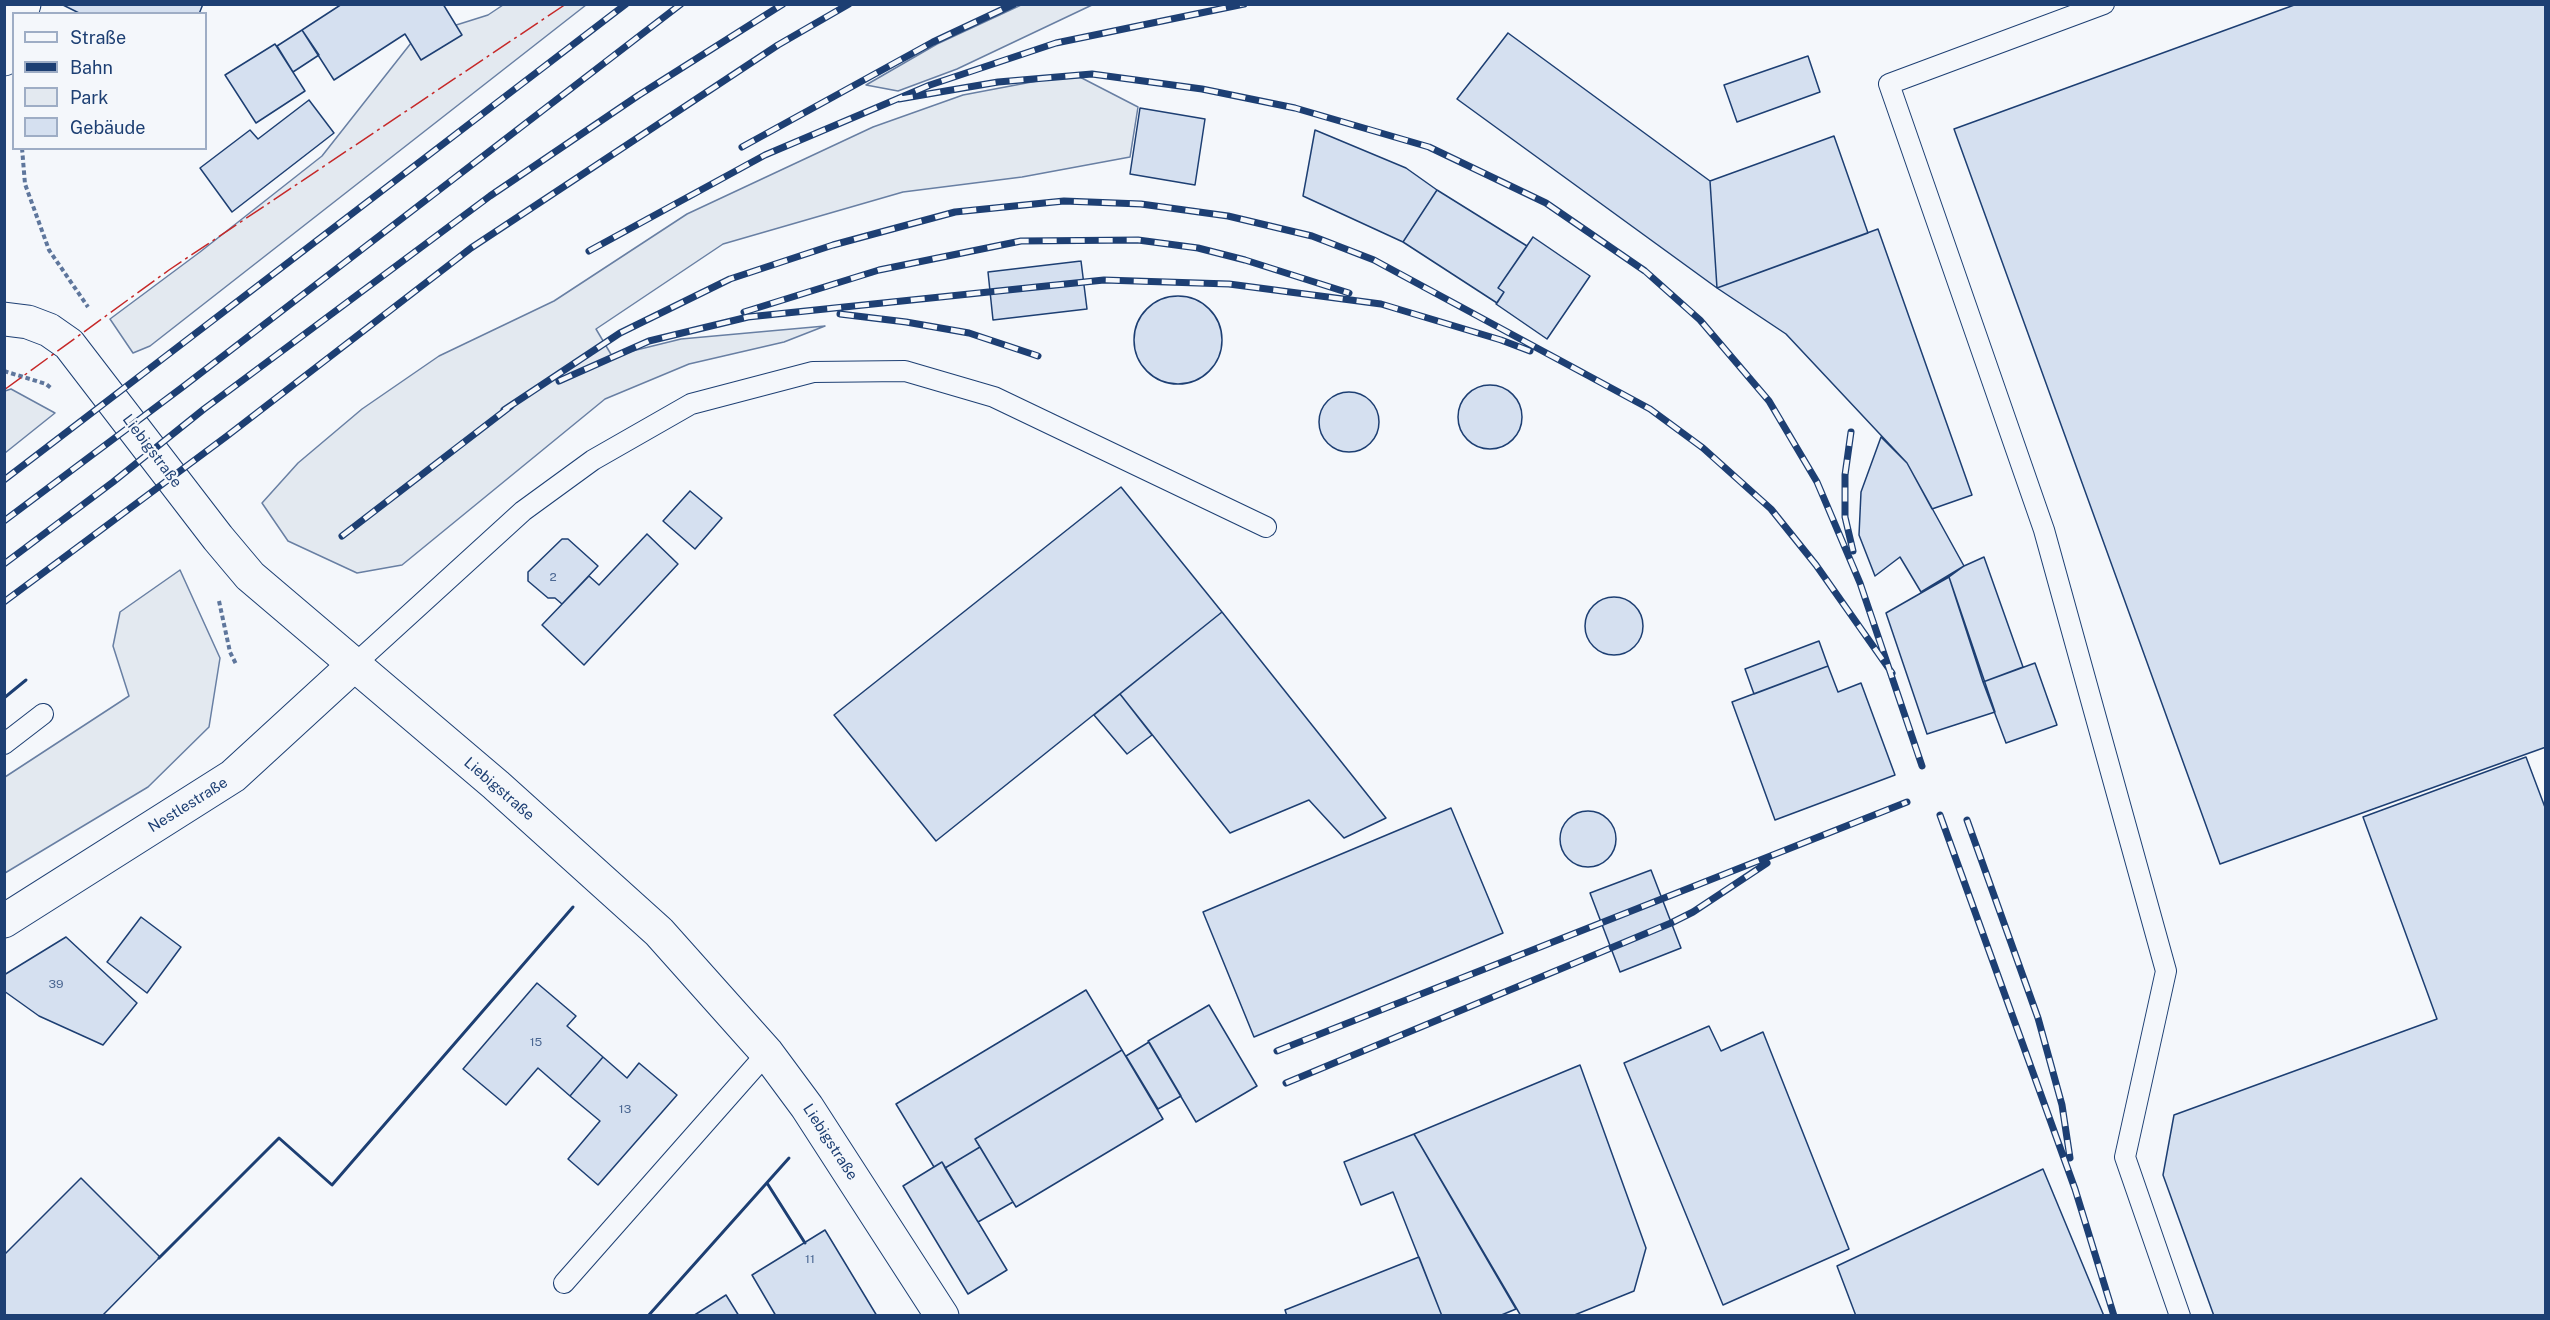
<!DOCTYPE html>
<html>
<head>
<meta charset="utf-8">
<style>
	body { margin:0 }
	#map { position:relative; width:2550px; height:1320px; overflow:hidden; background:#f4f7fb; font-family:"Public Sans",sans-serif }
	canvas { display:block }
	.frame { position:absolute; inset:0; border:6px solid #1d3f73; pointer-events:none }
	.legend { position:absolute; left:12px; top:12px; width:195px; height:138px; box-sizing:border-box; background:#f4f7fb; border:2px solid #9eadc5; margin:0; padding:8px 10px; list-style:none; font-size:18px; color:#1d3f73 }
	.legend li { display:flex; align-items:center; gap:12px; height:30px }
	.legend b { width:30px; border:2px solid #9eadc5 }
</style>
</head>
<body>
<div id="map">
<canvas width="2550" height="1320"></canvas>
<div class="frame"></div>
<ul class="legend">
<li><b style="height:8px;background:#f4f7fb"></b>Straße</li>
<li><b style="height:8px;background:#1d3f73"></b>Bahn</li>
<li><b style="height:16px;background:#e3e9f0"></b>Park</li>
<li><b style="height:16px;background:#d5e0f0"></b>Gebäude</li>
</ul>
</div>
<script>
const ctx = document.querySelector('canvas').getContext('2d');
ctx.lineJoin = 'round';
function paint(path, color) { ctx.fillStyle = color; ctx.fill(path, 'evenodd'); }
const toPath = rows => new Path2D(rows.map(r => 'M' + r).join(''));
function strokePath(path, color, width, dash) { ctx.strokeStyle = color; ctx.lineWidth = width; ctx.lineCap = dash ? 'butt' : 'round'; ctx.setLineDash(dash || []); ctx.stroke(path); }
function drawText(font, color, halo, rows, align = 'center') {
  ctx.font = font + ' "Public Sans",sans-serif'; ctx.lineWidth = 4.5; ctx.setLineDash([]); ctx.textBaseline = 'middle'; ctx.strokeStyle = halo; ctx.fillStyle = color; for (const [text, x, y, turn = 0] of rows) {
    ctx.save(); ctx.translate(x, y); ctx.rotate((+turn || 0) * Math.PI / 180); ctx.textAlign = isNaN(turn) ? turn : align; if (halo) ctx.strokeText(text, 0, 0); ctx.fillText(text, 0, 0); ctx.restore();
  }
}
const green = toPath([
	[503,5,586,5,150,346,133,353,110,319,200,252,322,156,415,38,488,15,503,5],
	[1021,5,1092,5,957,69,898,91,866,85,937,44,1021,5],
	[1074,74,1138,107,1130,157,1022,177,903,192,723,244,596,329,612,356,681,339,825,326,784,342,689,364,605,399,402,565,357,573,288,541,262,503,298,463,362,409,439,356,554,301,687,214,873,127,963,95,1074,74],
	[11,389,55,413,5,453,5,391,11,389],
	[180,570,220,658,209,727,148,787,5,873,5,777,129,696,113,646,120,612,180,570]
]);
paint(green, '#e3e9f0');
strokePath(green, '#687fa3', 1.5);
const building = toPath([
	[61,4,203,4,199,14,81,14,61,4],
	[342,4,443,4,462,35,421,60,405,34,334,80,302,30,342,4],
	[2297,4,2546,4,2546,747,2220,864,1954,129,2297,4],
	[302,30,319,55,293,72,277,46,302,30],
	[1508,33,1710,181,1717,288,1457,99,1508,33],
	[275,44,305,91,256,123,225,75,275,44],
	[1808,56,1820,92,1737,122,1724,85,1808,56],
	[309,100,334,133,232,212,200,168,250,130,258,139,309,100],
	[1140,108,1205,119,1195,185,1130,174,1140,108],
	[1315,130,1406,168,1437,190,1403,242,1303,196,1315,130],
	[1834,136,1868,233,1717,288,1710,181,1834,136],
	[1437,190,1527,246,1498,288,1504,292,1497,303,1403,242,1437,190],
	[1878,229,1972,495,1932,509,1907,463,1786,334,1717,288,1878,229],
	[1533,237,1590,276,1547,339,1496,304,1504,292,1498,288,1533,237],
	[1081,261,1087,309,993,320,988,272,1081,261],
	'1134 340a44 44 0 1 1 88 0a44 44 0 1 1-88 0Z',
	'1458 417a32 32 0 1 1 64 0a32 32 0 1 1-64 0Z',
	'1319 422a30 30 0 1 1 60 0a30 30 0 1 1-60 0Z',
	[1881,437,1907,463,1964,566,1921,592,1900,557,1875,576,1859,535,1861,492,1881,437],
	[1121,487,1222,612,936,841,834,715,1121,487],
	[690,491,722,518,695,549,663,521,690,491],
	[647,534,678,564,584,665,542,625,589,576,599,585,647,534],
	[562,539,568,539,598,566,562,604,555,598,548,598,528,581,528,572,562,539],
	[1984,557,2023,667,1983,682,1949,577,1964,566,1984,557],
	[1949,577,1995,712,1927,734,1886,613,1949,577],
	'1585 626a29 29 0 1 1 58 0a29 29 0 1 1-58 0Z',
	[1222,612,1386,818,1344,838,1309,800,1230,833,1120,694,1222,612],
	[1819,641,1828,666,1754,694,1745,669,1819,641],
	[2035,663,2057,725,2006,743,1983,682,2035,663],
	[1828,666,1838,692,1861,683,1895,775,1775,820,1732,702,1828,666],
	[1120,694,1152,735,1127,754,1094,715,1120,694],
	[2526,757,2546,810,2546,1316,2214,1316,2163,1175,2174,1115,2437,1019,2363,817,2526,757],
	[1451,808,1503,933,1254,1037,1203,912,1451,808],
	'1560 839a28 28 0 1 1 56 0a28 28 0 1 1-56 0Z',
	[1651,870,1681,948,1620,972,1590,893,1651,870],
	[141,917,181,947,147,993,107,962,141,917],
	[66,937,137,1003,103,1045,39,1016,4,991,4,975,66,937],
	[537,983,576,1016,567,1026,603,1057,570,1096,538,1068,506,1105,463,1069,537,983],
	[1086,990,1122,1050,975,1139,980,1147,945,1168,942,1162,934,1167,896,1104,1086,990],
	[1209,1005,1257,1086,1196,1122,1148,1041,1209,1005],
	[1709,1026,1721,1051,1763,1032,1849,1249,1723,1305,1624,1063,1709,1026],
	[1149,1042,1181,1096,1158,1109,1126,1056,1149,1042],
	[1122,1050,1163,1119,1016,1207,975,1139,1122,1050],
	[603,1057,627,1078,639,1063,677,1095,598,1185,568,1159,600,1121,570,1096,603,1057],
	[1580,1065,1646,1248,1634,1291,1572,1316,1521,1316,1414,1134,1580,1065],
	[1414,1134,1516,1309,1499,1316,1442,1316,1393,1192,1361,1205,1344,1162,1414,1134],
	[980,1147,1013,1202,978,1222,945,1168,980,1147],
	[942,1162,1007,1270,968,1294,903,1186,942,1162],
	[2043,1169,2104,1316,1856,1316,1837,1266,2043,1169],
	[81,1178,160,1257,102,1316,4,1316,4,1255,81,1178],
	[825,1230,877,1316,776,1316,752,1275,825,1230],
	[1419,1257,1442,1316,1287,1316,1285,1310,1419,1257],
	[726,1295,739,1316,693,1316,726,1295]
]);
paint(building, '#d5e0f0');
strokePath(building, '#1d3f73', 1.5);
const lane = toPath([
	[2104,4,1889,84,2044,530,2166,971,2125,1157,2180,1316],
	[354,665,523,511,593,460,691,404,813,372,905,371,994,397,1266,527],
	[4,744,43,714],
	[564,1283,767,1053]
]);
const street = toPath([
	[4,921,233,776,354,665]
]);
const secondary = toPath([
	[21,14,24,4],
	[4,59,14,34],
	[4,319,28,322,49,330,69,344,218,538,250,576,496,785,659,932,767,1053,807,1107,942,1316]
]);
strokePath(lane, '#1d3f73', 22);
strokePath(street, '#1d3f73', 35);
strokePath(secondary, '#1d3f73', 35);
strokePath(toPath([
	[22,148,25,184,49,250,88,307],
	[4,371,46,384,51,388],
	[219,601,230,652,236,664]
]), '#5e769c', 4, [4.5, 3]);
strokePath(lane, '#f4f7fb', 20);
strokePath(street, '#f4f7fb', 33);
strokePath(secondary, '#f4f7fb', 33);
const rail = toPath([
	[899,99,998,82,1092,74,1202,89,1295,108,1429,147,1546,203,1645,271,1700,320,1769,401,1817,482,1860,583,1922,766],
	[742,147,933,42,1014,4],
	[589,251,765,155,930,85,1056,43,1244,4],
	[744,312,879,270,1021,241,1138,240,1198,248,1245,260,1349,293],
	[840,314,906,322,969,333,1038,356],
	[559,381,649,341,748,317,1104,280,1229,284,1381,304,1501,340,1530,351],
	[504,410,620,333,730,279,833,245,955,212,1064,201,1141,204,1228,216,1312,236,1374,260,1650,409,1703,448,1771,509,1816,565,1892,673],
	[1851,432,1845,475,1845,517,1853,551],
	[4,480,626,4],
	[4,521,184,386,681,4],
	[342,536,511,406],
	[4,564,113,482,204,409,490,196,639,95,783,4],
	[4,602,227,436,471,248,778,45,849,4],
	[1940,815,2075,1189,2114,1316],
	[1967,820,2038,1018,2062,1105,2070,1158],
	[1277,1051,1907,802],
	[1286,1083,1671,923,1693,912,1767,863]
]);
strokePath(rail, '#1d3f73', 7);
strokePath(rail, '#f4f7fb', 4.5, [14]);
strokePath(toPath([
	[4,698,26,680],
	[767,1183,805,1243],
	[159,1258,279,1138,332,1185,573,907],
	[648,1316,789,1158]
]), '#1d3f73', 3);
strokePath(toPath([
	[4,390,169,270,566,4]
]), '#c62828', 1.5, [21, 4.5, 3, 4.5]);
drawText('12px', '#4b6792', null, [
	["2",553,577],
	["39",56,984],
	["15",536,1042],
	["13",625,1109],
	["11",810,1259]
]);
drawText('15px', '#1d3f73', '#f4f7fb', [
	["Liebigstraße",152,451,53],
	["Liebigstraße",499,789,41],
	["Nestlestraße",188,805,-32],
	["Liebigstraße",830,1142,57]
]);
</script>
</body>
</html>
